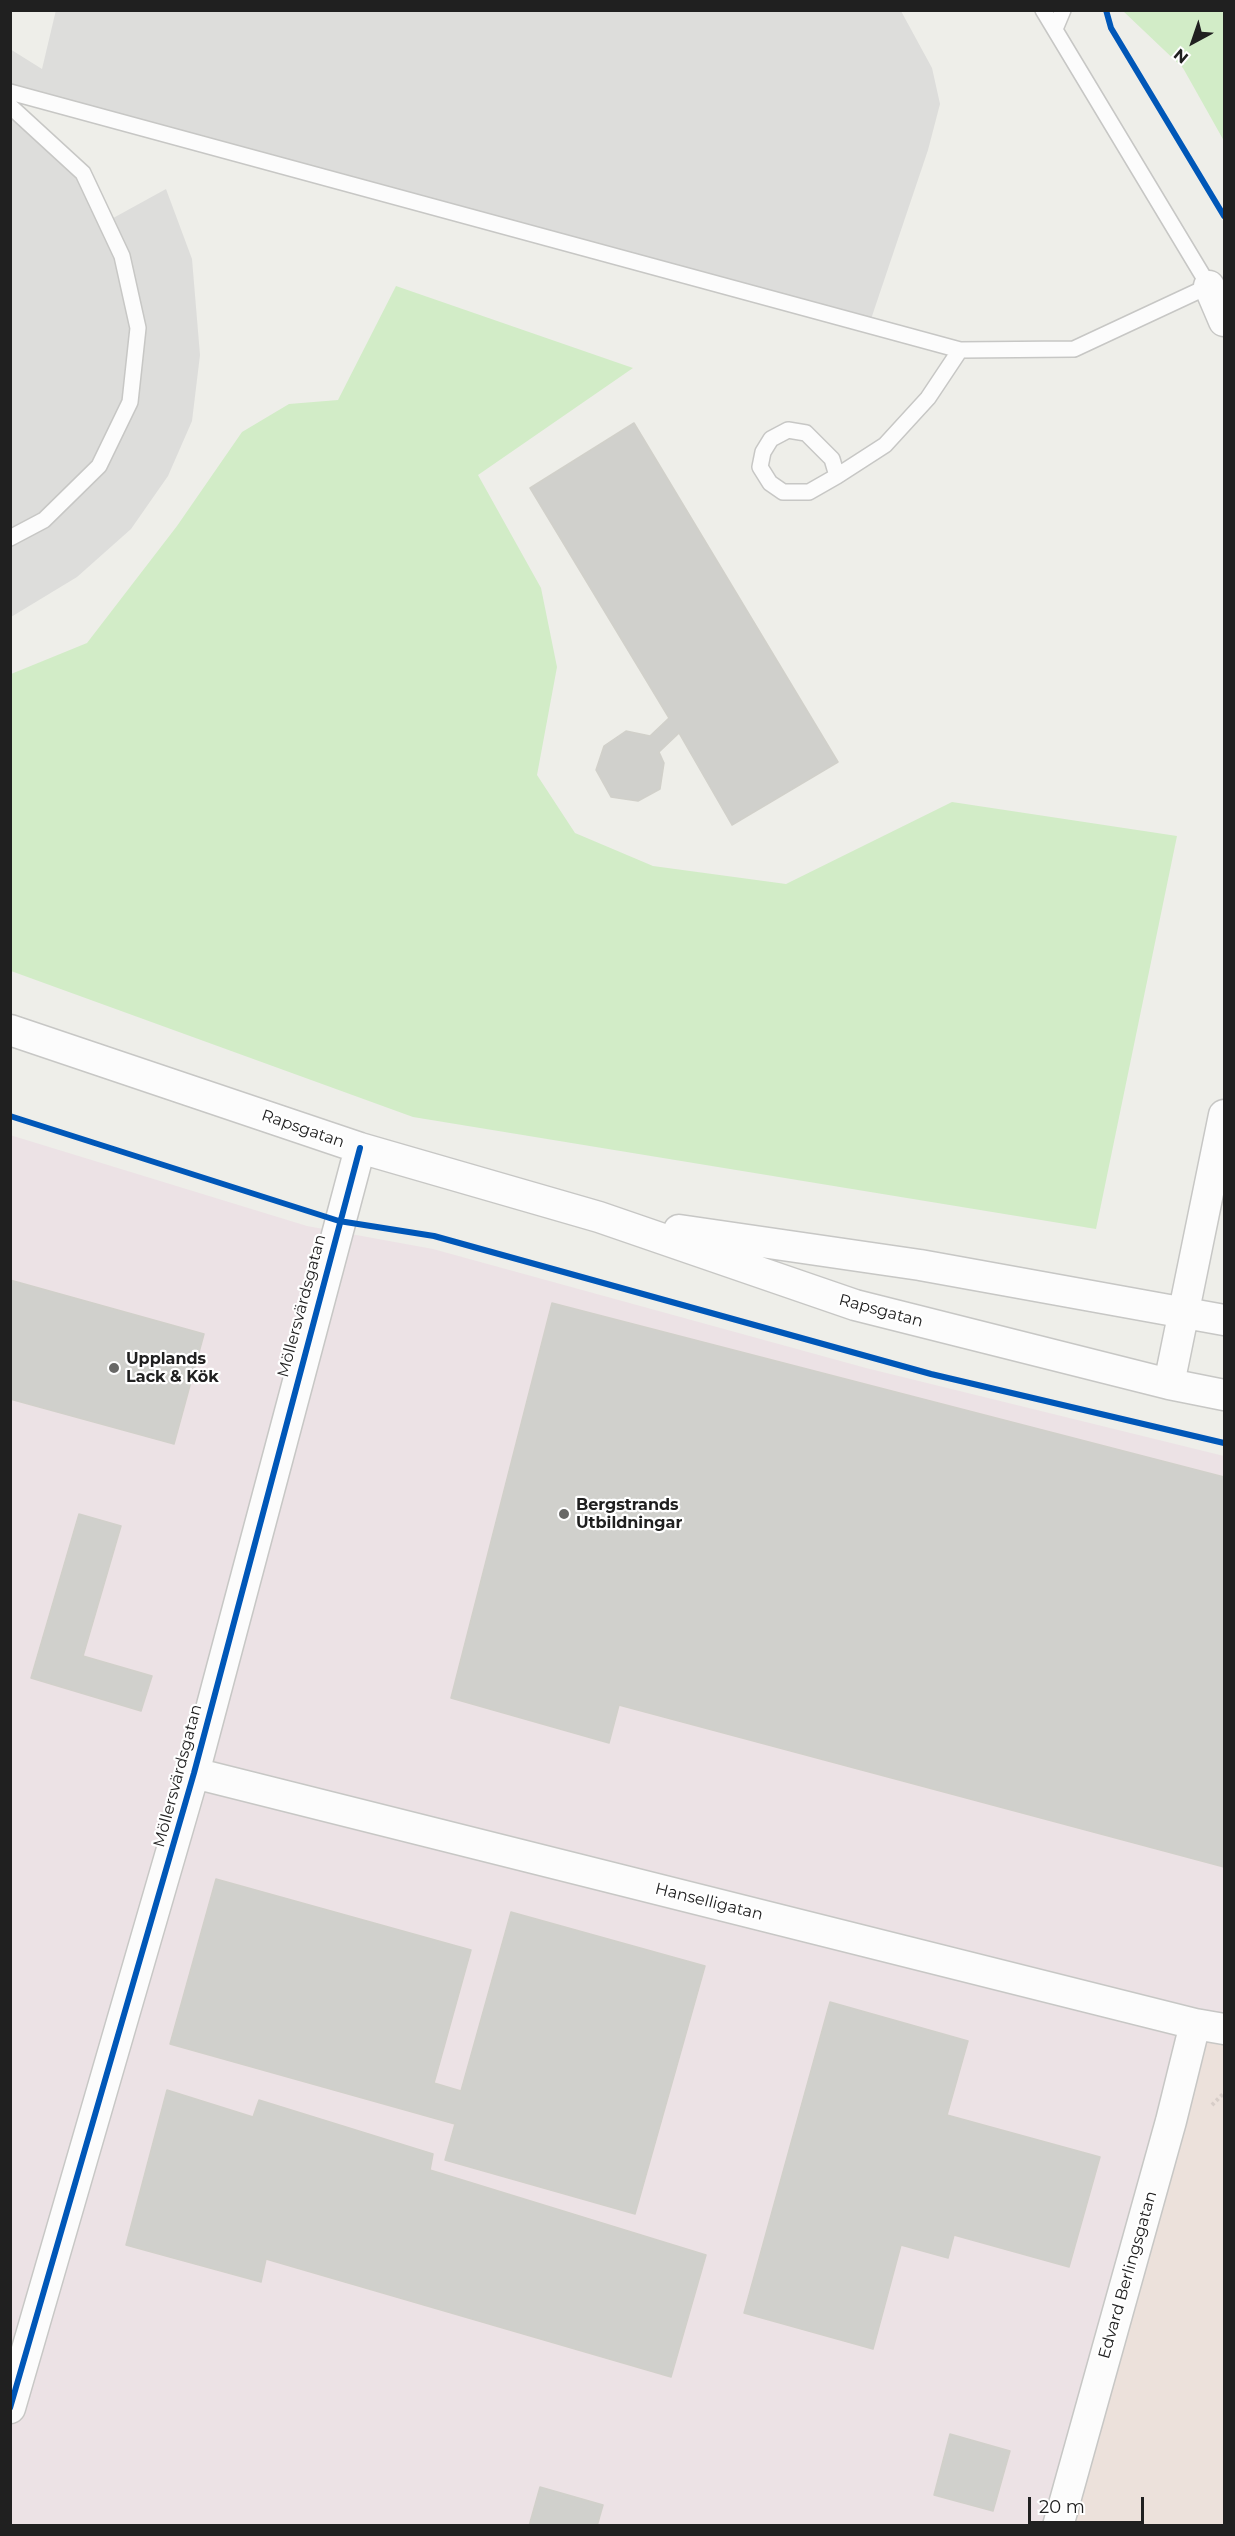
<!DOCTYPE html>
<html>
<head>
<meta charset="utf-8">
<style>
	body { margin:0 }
	#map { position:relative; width:1235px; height:2536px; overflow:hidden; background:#eeeee9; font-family:Montserrat,sans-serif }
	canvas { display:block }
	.frame { position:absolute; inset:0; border:12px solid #202020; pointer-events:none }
	.north { position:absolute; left:1163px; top:12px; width:60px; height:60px; -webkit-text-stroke:4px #fff; paint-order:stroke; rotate:220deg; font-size:16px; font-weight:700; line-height:24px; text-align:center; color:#202020 }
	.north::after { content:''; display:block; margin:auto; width:21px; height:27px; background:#202020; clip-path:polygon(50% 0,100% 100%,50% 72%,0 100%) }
	.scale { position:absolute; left:1028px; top:2497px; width:116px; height:27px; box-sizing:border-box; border:3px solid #202020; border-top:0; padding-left:8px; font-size:18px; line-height:21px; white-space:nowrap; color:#202020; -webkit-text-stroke:4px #fff; paint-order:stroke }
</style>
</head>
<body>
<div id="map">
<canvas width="1235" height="2536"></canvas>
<div class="frame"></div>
<div class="north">N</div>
<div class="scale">20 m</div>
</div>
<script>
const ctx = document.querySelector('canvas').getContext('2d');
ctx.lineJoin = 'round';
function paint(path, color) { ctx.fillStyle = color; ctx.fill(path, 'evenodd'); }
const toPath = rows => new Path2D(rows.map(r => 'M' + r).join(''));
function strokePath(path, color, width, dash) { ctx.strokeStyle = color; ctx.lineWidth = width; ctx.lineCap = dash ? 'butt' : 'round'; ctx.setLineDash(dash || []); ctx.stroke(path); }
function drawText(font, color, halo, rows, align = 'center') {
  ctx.font = font + ' Montserrat,sans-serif'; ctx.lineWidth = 4.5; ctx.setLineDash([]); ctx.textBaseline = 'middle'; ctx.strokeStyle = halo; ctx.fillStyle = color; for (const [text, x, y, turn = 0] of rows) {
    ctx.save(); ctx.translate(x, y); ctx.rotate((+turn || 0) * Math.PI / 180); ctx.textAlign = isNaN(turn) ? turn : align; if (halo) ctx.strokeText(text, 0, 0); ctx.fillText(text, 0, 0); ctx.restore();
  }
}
paint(toPath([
	[1195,2024,1224,2029,1224,2525,1058,2526]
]), '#ece1db');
paint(toPath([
	[10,1135,307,1226,433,1249,866,1368,1224,1456,1224,2029,1195,2024,1058,2525,11,2525]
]), '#ece2e5');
paint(toPath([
	[1123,11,1224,11,1224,141,1183,68],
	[396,286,633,368,478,475,541,588,557,667,537,775,575,833,653,866,786,884,952,802,1177,836,1096,1229,413,1117,11,971,11,674,87,643,177,526,242,432,289,404,338,400]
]), '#d2ecc7');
paint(toPath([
	[56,10,901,11,932,68,940,104,928,150,869,325,11,92,10,49,42,69],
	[10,106,83,173,106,222,166,189,192,259,200,355,192,421,168,476,131,529,77,577,11,617]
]), '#dddddb');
const building = toPath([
	[634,423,838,762,732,825,679,733,659,752,664,763,660,789,638,801,611,797,596,770,604,746,626,731,650,736,669,718,530,488,634,423],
	[10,1280,204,1334,174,1444,10,1399,10,1280],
	[552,1303,1224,1477,1224,1867,619,1705,609,1743,451,1698,552,1303],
	[79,1514,121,1526,83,1656,152,1676,141,1711,31,1678,79,1514],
	[216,1879,471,1950,434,2083,461,2091,511,1912,705,1966,635,2214,445,2160,455,2124,170,2044,216,1879],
	[830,2002,968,2041,947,2115,1100,2157,1069,2267,954,2235,948,2258,901,2245,873,2349,744,2313,830,2002],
	[167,2090,253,2117,259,2100,433,2154,430,2170,706,2255,671,2377,266,2259,261,2282,126,2245,167,2090],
	[950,2434,1010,2451,993,2511,934,2495,950,2434],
	[540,2487,603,2505,597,2526,529,2526,540,2487]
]);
paint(building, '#d0d0cc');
strokePath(building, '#d1d0ca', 1.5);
const lane = toPath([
	[1055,29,1063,10],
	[10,92,960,350],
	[10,106,83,173,122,256,138,328,130,402,99,466,44,520,10,538],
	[837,476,832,459,806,433,788,430,771,439,763,452,760,467,770,483,783,492,809,492,837,476,885,445,928,398,960,350,1074,349,1209,286,1043,10]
]);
const street = toPath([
	[1209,286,1224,321],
	[10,1030,360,1148,599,1217,855,1305,1169,1384,1224,1395],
	[679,1230,920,1265,1224,1320],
	[1169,1384,1224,1115],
	[194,1773,1195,2024,1224,2029],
	[10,2408,194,1773,360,1148],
	[1058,2526,1171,2121,1195,2024]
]);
strokePath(lane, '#c7c7c5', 18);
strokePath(street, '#c7c7c5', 33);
strokePath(toPath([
	[1212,2105,1224,2093]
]), '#d7cdc8', 4, [3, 3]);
strokePath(lane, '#fcfcfc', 15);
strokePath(street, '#fcfcfc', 30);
strokePath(toPath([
	[1106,10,1111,28,1224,216],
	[10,1116,339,1221,434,1236,931,1374,1224,1443],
	[10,2408,194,1773,360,1148]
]), '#0057b8', 6);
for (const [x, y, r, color] of [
	[114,1368,6,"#686866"],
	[564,1514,6,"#686866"]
]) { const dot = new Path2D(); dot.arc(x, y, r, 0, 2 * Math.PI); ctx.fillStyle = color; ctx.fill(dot); strokePath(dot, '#fff', 2); }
drawText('16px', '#202020', '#fff', [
	["Rapsgatan",303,1129,19],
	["Möllersvärdsgatan",302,1306,-75],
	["Rapsgatan",881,1311,15],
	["Möllersvärdsgatan",178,1776,-75],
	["Hanselligatan",709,1902,14],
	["Edvard Berlingsgatan",1128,2275,-74]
]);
drawText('bold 16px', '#202020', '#fff', [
	["Upplands",126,1359],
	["Lack & Kök",126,1377],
	["Bergstrands",576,1505],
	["Utbildningar",576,1523]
], 'left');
</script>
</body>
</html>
